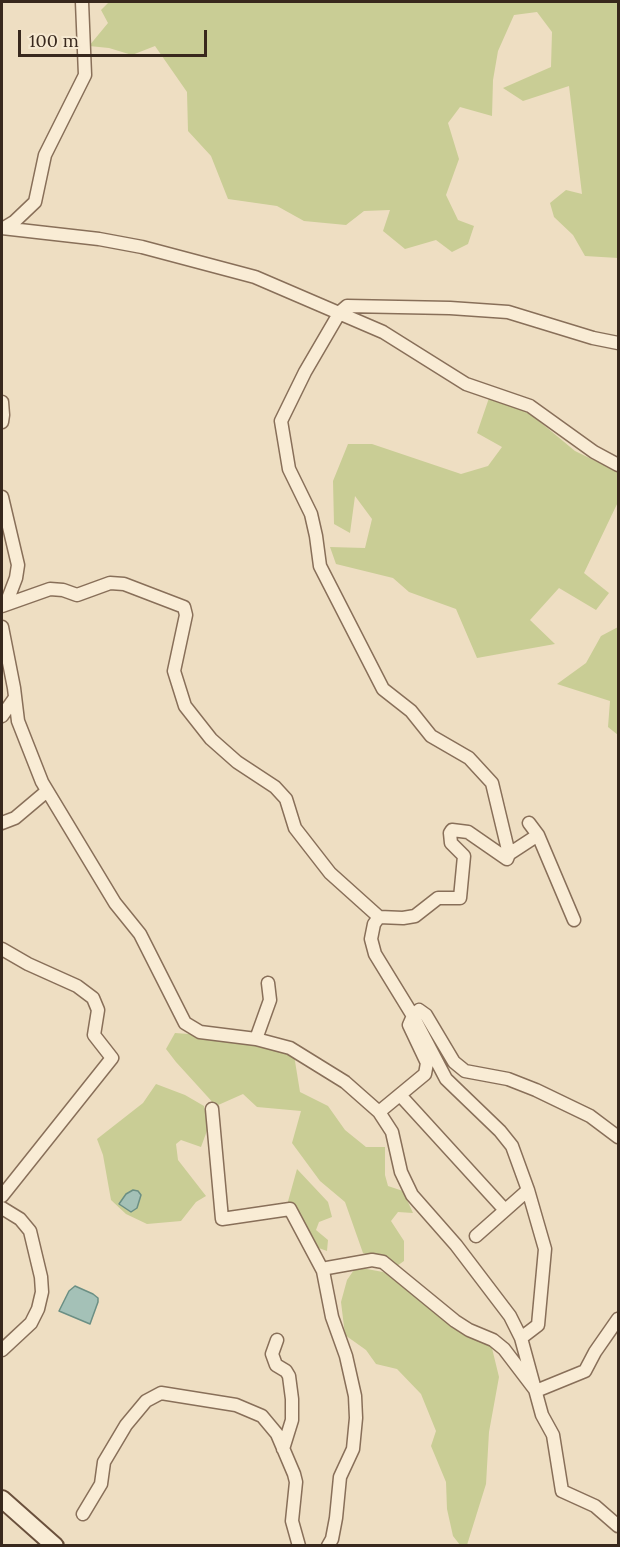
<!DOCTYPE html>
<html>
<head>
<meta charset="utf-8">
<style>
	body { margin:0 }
	#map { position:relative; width:620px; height:1547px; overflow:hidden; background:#eedec2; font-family:Lora,serif }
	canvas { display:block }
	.frame { position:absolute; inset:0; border:3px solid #38281d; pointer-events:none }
	.scale { position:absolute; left:18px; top:30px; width:189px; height:27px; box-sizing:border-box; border:3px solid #38281d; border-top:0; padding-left:8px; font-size:18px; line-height:21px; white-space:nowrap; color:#38281d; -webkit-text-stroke:4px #f6e9d1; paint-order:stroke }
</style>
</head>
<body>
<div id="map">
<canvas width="620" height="1547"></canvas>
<div class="frame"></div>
<div class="scale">100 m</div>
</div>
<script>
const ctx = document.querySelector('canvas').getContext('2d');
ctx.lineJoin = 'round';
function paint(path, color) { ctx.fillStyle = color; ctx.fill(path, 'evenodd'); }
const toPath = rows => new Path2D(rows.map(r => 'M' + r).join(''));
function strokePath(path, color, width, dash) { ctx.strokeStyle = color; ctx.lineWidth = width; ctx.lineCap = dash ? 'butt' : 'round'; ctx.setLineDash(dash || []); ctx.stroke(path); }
paint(toPath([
	[109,2,618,2,618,258,585,256,573,235,554,217,550,203,566,190,582,194,569,86,523,101,503,88,551,67,552,32,537,12,514,15,498,51,493,80,492,116,460,107,448,123,459,159,446,195,458,220,474,226,468,244,452,252,436,240,405,249,383,231,390,210,364,211,346,225,304,221,277,206,228,199,211,156,188,131,187,92,155,46,132,55,109,48,89,46,108,23,101,10],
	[489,398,516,406,534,417,575,451,618,472,618,502,584,573,609,593,596,610,559,588,530,620,555,644,477,658,456,609,409,592,393,578,336,564,330,547,365,548,372,519,355,496,350,533,334,524,333,481,348,444,372,444,461,474,488,466,502,447,477,433],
	[618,627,618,735,608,727,610,701,557,684,586,663,601,636],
	[175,1033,229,1037,294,1055,300,1092,328,1106,345,1130,366,1147,385,1147,385,1175,388,1186,403,1191,413,1213,398,1212,391,1221,404,1241,404,1261,394,1268,374,1256,363,1253,345,1202,320,1181,292,1143,301,1111,257,1107,243,1094,216,1106,176,1062,166,1049],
	[156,1084,185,1095,204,1106,208,1128,201,1147,181,1140,176,1144,178,1160,206,1196,196,1202,181,1221,147,1224,126,1214,111,1200,103,1155,97,1139,143,1103],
	[297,1169,328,1202,332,1217,319,1222,316,1230,328,1240,327,1251,313,1246,287,1205],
	[356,1267,383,1272,425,1295,490,1340,499,1377,489,1432,486,1484,467,1545,460,1545,453,1536,447,1509,446,1482,431,1446,436,1431,421,1394,397,1369,376,1364,366,1350,345,1335,341,1302,347,1280]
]), '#c9cd95');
const water = toPath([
	[133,1190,138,1191,141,1195,137,1208,131,1212,119,1204,126,1194,133,1190],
	[75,1286,93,1294,98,1298,98,1302,90,1324,59,1311,69,1291,75,1286]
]);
paint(water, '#a4c1b7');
strokePath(water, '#6b8f84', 1.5);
const street = toPath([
	[2,228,99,239,142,247,255,277,383,332,466,384,530,406,594,452,618,465],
	[4,228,14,222,35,202,45,155,85,75,82,2],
	[2,402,3,415,2,422],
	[2,497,18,565,16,578,6,604],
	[2,606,50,589,63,590,77,595,110,583,124,584,184,607,186,615,174,671,185,706,211,739,237,762,275,787,286,799,295,828,330,873,379,917],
	[2,627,14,688,18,721,42,782,115,903,140,934,185,1023,200,1032,256,1039,290,1048,345,1082,379,1112,392,1132,401,1172,412,1195,456,1245,510,1316,521,1338,542,1415,553,1435,562,1491,595,1506,618,1526],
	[2,716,14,699],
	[2,823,15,818,47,791],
	[529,823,538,835,574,920],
	[509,854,492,783,469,758,431,736,411,711,383,689,320,566,316,536,311,514,289,469,281,421,305,372,340,312,347,306,450,308,508,312,593,338,618,343],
	[2,949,28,964,77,986,93,998,98,1010,94,1035,112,1058,2,1196],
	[256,1039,270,1000,268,983],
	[400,1095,504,1209],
	[212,1109,222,1219,290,1209,323,1271],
	[379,1112,425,1074,427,1063,409,1025,413,1016,419,1010,426,1015,454,1062,465,1071,508,1079,536,1090,590,1116,618,1137],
	[2,1208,20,1219,30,1231,41,1277,42,1292,38,1309,31,1323,2,1350],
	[476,1236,528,1190],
	[521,1338,538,1325,545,1249,528,1190,512,1146,500,1131,446,1079,413,1016,375,954,371,939,374,924,379,917,403,918,415,916,438,898,460,898,464,856,451,843,450,833,452,830,468,832,507,859,509,854,538,835],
	[277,1340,272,1354,276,1365,286,1371,289,1376,292,1399,292,1420,283,1449],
	[83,1514,101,1484,104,1462,126,1425,146,1401,161,1393,236,1405,262,1416,277,1434,294,1474,296,1482,292,1521,299,1546],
	[328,1546,332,1539,336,1518,340,1477,353,1449,356,1418,355,1396,346,1356,332,1317,323,1271,327,1268,372,1260,383,1262,455,1321,469,1330,493,1340,504,1349,536,1391,585,1371,595,1352,618,1319]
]);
const secondary = toPath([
	[2,1499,55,1546]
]);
strokePath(street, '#886f59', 15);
strokePath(secondary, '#6a503c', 20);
strokePath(street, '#f9ecd5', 12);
strokePath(secondary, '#f9ecd5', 16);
</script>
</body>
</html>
